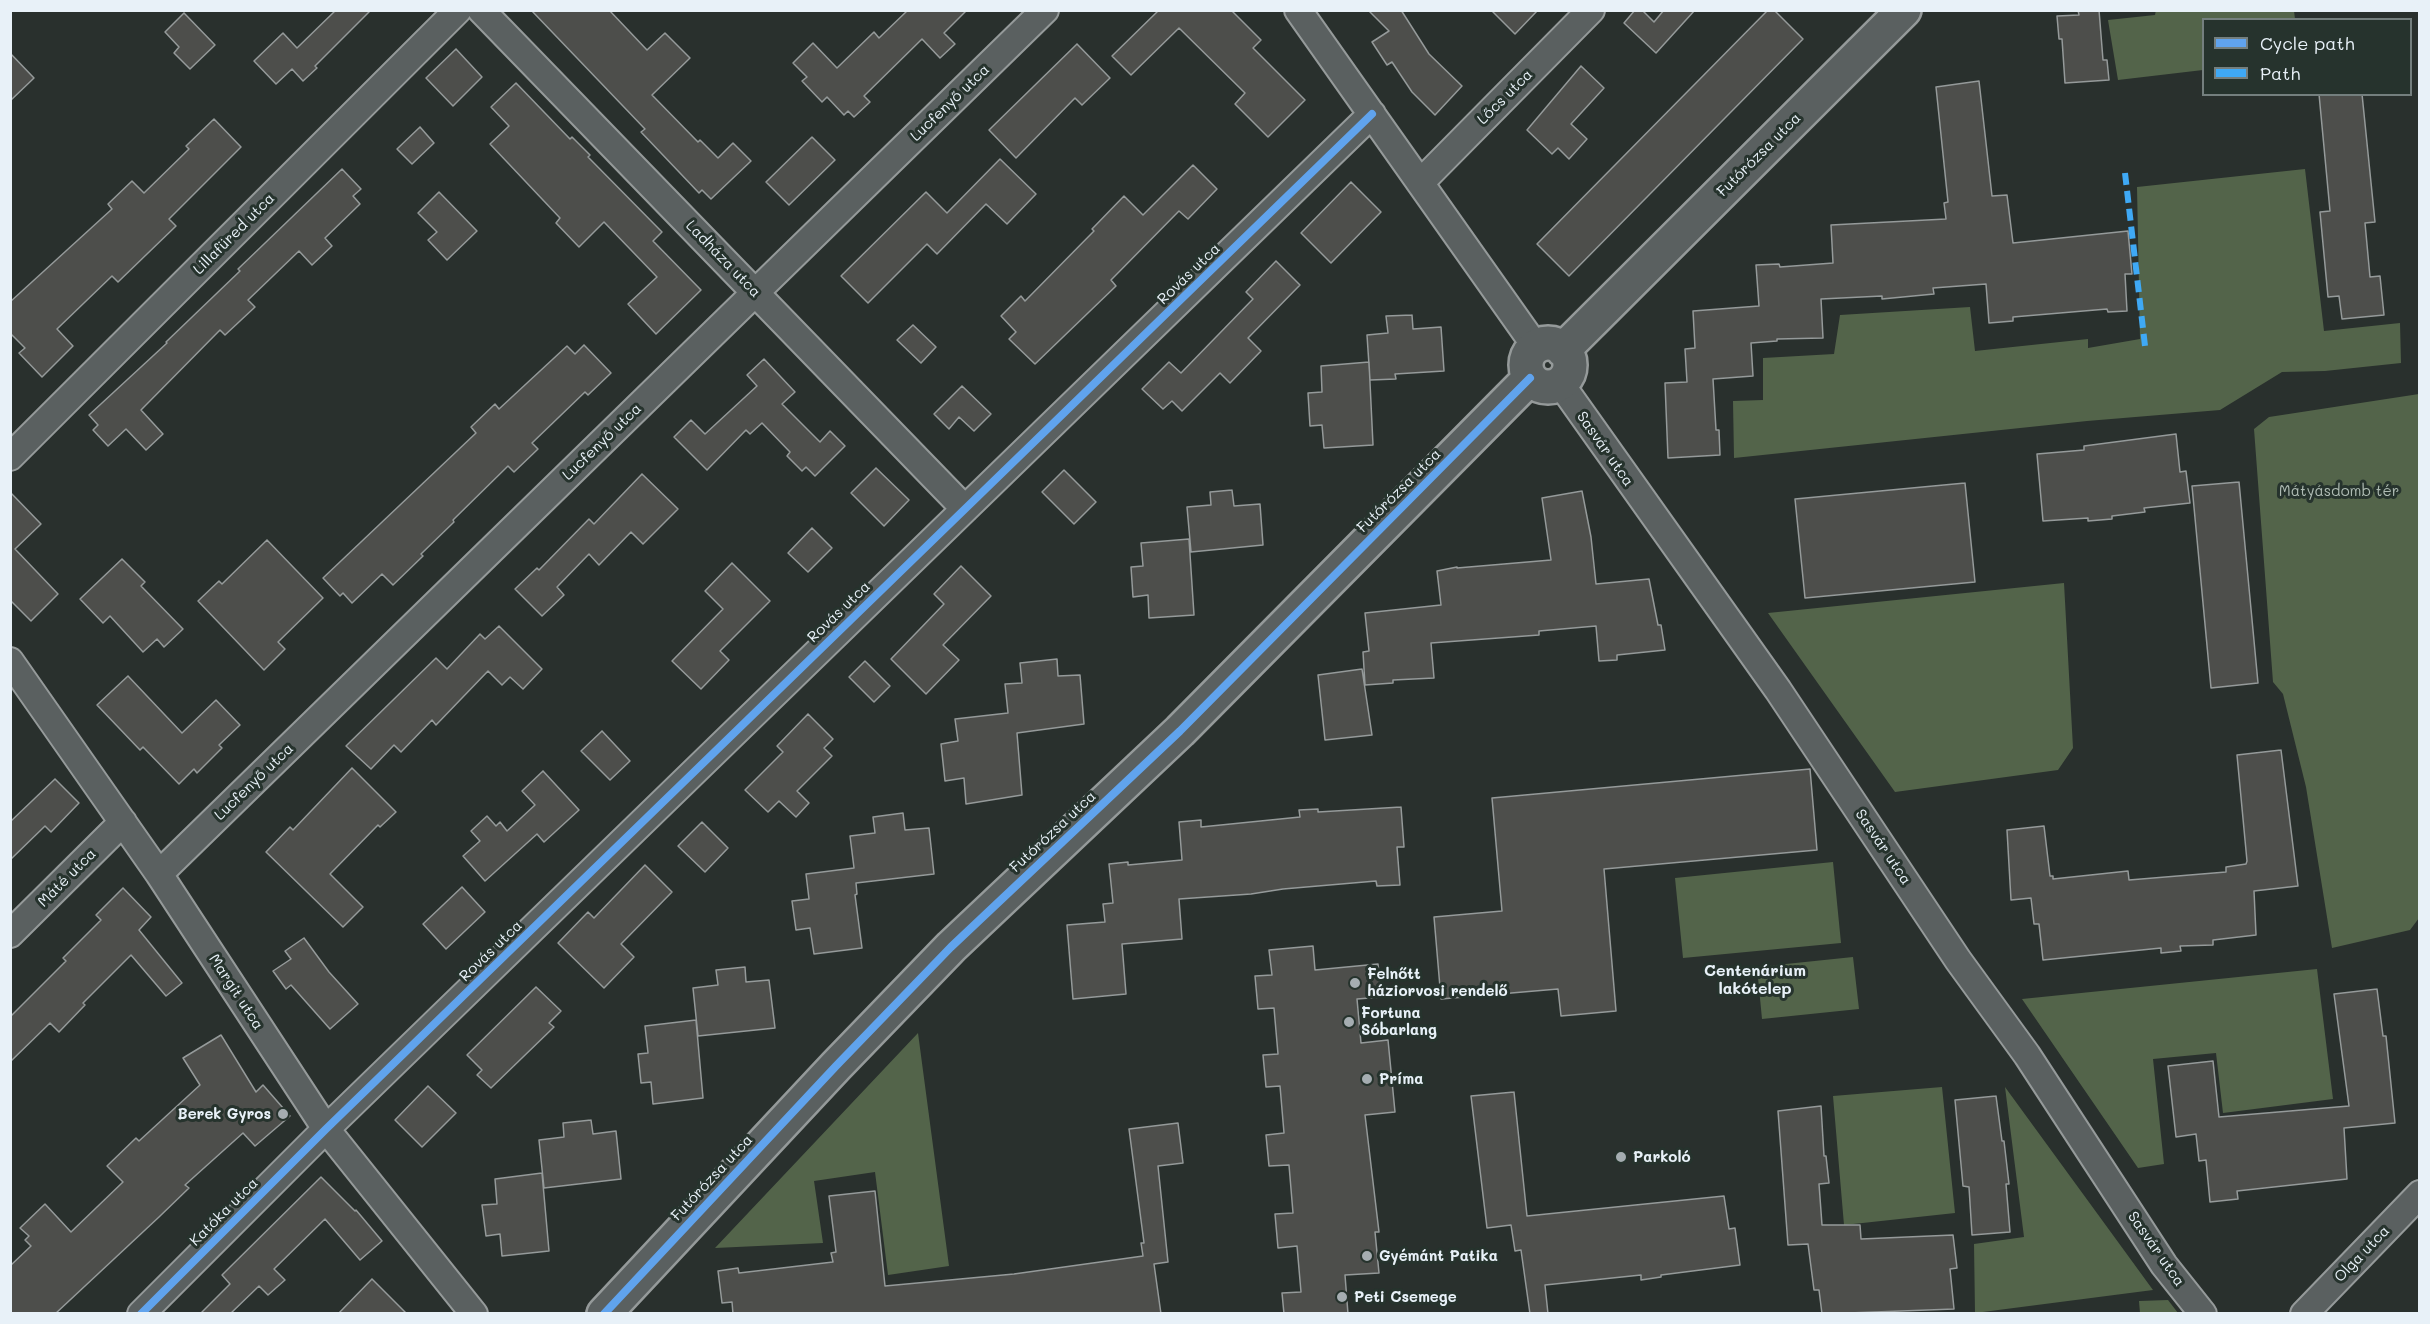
<!DOCTYPE html>
<html>
<head>
<meta charset="utf-8">
<style>
	body { margin:0 }
	#map { position:relative; width:2430px; height:1324px; overflow:hidden; background:#29302d; font-family:Mali,sans-serif }
	canvas { display:block }
	.frame { position:absolute; inset:0; border:12px solid #e8f1f8; pointer-events:none }
	.legend { position:absolute; left:2202px; top:18px; width:210px; height:78px; box-sizing:border-box; background:#26332d; border:2px solid #747f7e; margin:0; padding:8px 10px; list-style:none; font-size:18px; color:#e8f1f8 }
	.legend li { display:flex; align-items:center; gap:12px; height:30px }
	.legend b { width:30px; border:2px solid #747f7e }
</style>
</head>
<body>
<div id="map">
<canvas width="2430" height="1324"></canvas>
<div class="frame"></div>
<ul class="legend">
<li><b style="height:8px;background:#60a3ed"></b>Cycle path</li>
<li><b style="height:8px;background:#3fa9f5"></b>Path</li>
</ul>
</div>
<script>
const ctx = document.querySelector('canvas').getContext('2d');
ctx.lineJoin = 'round';
function paint(path, color) { ctx.fillStyle = color; ctx.fill(path, 'evenodd'); }
const toPath = rows => new Path2D(rows.map(r => 'M' + r).join(''));
function strokePath(path, color, width, dash) { ctx.strokeStyle = color; ctx.lineWidth = width; ctx.lineCap = dash ? 'butt' : 'round'; ctx.setLineDash(dash || []); ctx.stroke(path); }
function drawText(font, color, halo, rows, align = 'center') {
  ctx.font = font + ' Mali,sans-serif'; ctx.lineWidth = 6; ctx.setLineDash([]); ctx.textBaseline = 'middle'; ctx.strokeStyle = halo; ctx.fillStyle = color; for (const [text, x, y, turn = 0] of rows) {
    ctx.save(); ctx.translate(x, y); ctx.rotate((+turn || 0) * Math.PI / 180); ctx.textAlign = isNaN(turn) ? turn : align; if (halo) ctx.strokeText(text, 0, 0); ctx.fillText(text, 0, 0); ctx.restore();
  }
}
paint(toPath([
	[2156,10,2294,11,2295,19,2204,20,2203,70,2118,80,2108,20,2155,15],
	[2305,169,2324,331,2400,323,2401,363,2325,371,2282,372,2220,410,2087,421,1734,458,1733,401,1763,400,1763,358,1834,354,1840,315,1970,307,1975,351,2088,339,2088,348,2140,339,2137,187],
	[2419,394,2419,918,2410,930,2332,948,2306,787,2283,694,2273,682,2254,429,2269,417],
	[2064,583,2073,748,2058,770,1895,792,1768,613],
	[1833,862,1841,943,1683,958,1675,878],
	[1853,957,1859,1009,1762,1019,1757,967],
	[2317,969,2333,1099,2223,1113,2216,1053,2153,1059,2164,1164,2138,1168,2022,999],
	[918,1033,949,1266,888,1275,875,1172,814,1181,823,1243,715,1248],
	[1942,1087,1955,1213,1844,1225,1833,1096],
	[2005,1087,2153,1290,1975,1313,1974,1244,2024,1237],
	[2168,1300,2178,1313,2140,1313,2139,1301]
]), '#53644a');
const building = toPath([
	[336,10,371,10,315,66,317,68,303,81,292,69,276,84,254,61,283,33,297,48,336,10],
	[531,10,609,10,647,50,665,33,690,58,652,95,698,142,700,140,718,158,733,143,751,161,711,199,702,190,699,193,641,132,645,129,531,10],
	[908,10,967,10,944,33,955,44,940,58,922,39,864,96,870,102,854,117,848,111,844,115,827,97,822,102,802,81,807,77,793,63,813,43,837,68,874,32,879,38,908,10],
	[1159,10,1231,10,1261,40,1253,48,1305,100,1268,137,1235,104,1245,93,1179,28,1131,75,1112,56,1159,10],
	[1368,10,1401,10,1429,54,1462,86,1435,115,1412,92,1392,62,1387,65,1372,42,1389,31,1368,10],
	[1491,10,1538,10,1515,34,1491,10],
	[1635,10,1642,10,1654,22,1664,10,1695,10,1656,53,1624,23,1635,10],
	[1768,10,1774,10,1803,39,1569,276,1537,244,1768,10],
	[2078,10,2099,10,2103,60,2107,60,2109,80,2065,83,2062,39,2059,39,2057,16,2079,15,2078,10],
	[184,13,215,45,190,69,174,53,179,47,165,32,184,13],
	[1077,44,1110,78,1082,105,1075,98,1016,158,989,130,1077,44],
	[456,49,482,77,453,106,426,78,456,49],
	[10,53,34,78,10,101,10,53],
	[1581,66,1604,88,1571,124,1587,139,1569,159,1558,148,1552,154,1527,130,1581,66],
	[1979,81,1992,196,2007,195,2013,243,2128,231,2132,274,2125,274,2127,311,2108,312,2107,309,2013,317,2013,321,1989,323,1986,284,1933,288,1934,294,1882,299,1882,296,1821,299,1823,338,1777,339,1777,341,1751,343,1753,376,1713,379,1716,430,1719,430,1720,455,1668,458,1665,383,1687,382,1685,349,1695,348,1693,311,1759,306,1756,265,1779,264,1780,267,1833,263,1831,225,1946,219,1944,203,1948,202,1936,87,1979,81],
	[516,83,570,139,572,137,590,155,588,157,662,232,653,241,701,290,656,334,628,304,657,277,604,222,579,247,556,223,560,218,490,144,509,126,491,107,516,83],
	[2319,94,2362,94,2375,222,2365,223,2370,277,2380,276,2384,315,2342,319,2339,296,2328,297,2320,212,2330,211,2319,94],
	[214,119,241,147,169,219,176,226,118,282,112,276,57,329,73,346,42,377,19,353,25,348,10,333,10,302,112,209,108,204,132,181,144,193,189,149,186,146,214,119],
	[420,127,434,143,412,164,397,149,420,127],
	[812,137,835,160,789,205,766,182,812,137],
	[1000,159,1036,194,1007,224,986,204,937,254,927,244,868,303,841,276,926,192,947,213,1000,159],
	[1193,165,1217,189,1188,219,1179,211,1111,280,1116,286,1035,364,1009,339,1016,332,1001,316,1021,296,1025,301,1094,231,1092,229,1124,196,1143,215,1193,165],
	[342,169,361,189,353,196,360,204,325,238,332,246,312,265,299,251,248,300,255,307,225,335,220,330,141,410,163,434,146,450,126,429,108,446,93,430,98,425,89,415,167,343,166,342,240,271,238,269,342,169],
	[1351,182,1381,212,1331,263,1301,233,1351,182],
	[439,192,477,231,447,260,428,240,437,232,418,213,439,192],
	[1276,261,1300,285,1248,338,1261,351,1230,383,1220,373,1182,411,1172,401,1163,409,1142,389,1169,362,1181,373,1253,299,1246,292,1276,261],
	[1412,315,1413,329,1441,327,1444,371,1395,374,1396,379,1370,380,1367,335,1388,333,1386,316,1412,315],
	[913,325,936,347,921,363,897,340,913,325],
	[584,345,611,373,588,395,585,392,532,443,538,449,514,472,508,466,453,520,454,522,421,554,423,556,393,585,382,574,352,603,343,593,340,596,323,578,476,433,471,427,495,404,499,409,567,346,575,354,584,345],
	[764,359,795,392,782,404,820,442,830,431,845,446,815,476,806,467,802,471,787,456,790,452,762,423,750,434,746,430,707,470,674,437,691,420,705,434,757,386,747,375,764,359],
	[1369,362,1373,445,1324,448,1322,425,1310,426,1308,393,1322,392,1321,366,1369,362],
	[962,386,991,414,974,431,959,417,949,429,934,414,962,386],
	[2176,434,2180,472,2186,471,2190,503,2144,508,2145,512,2112,516,2112,519,2088,521,2088,518,2043,521,2037,454,2084,450,2084,446,2176,434],
	[876,468,909,500,884,526,851,493,876,468],
	[1064,470,1096,502,1074,524,1042,492,1064,470],
	[642,474,678,509,643,544,631,532,599,565,589,554,557,587,564,595,542,616,515,589,537,568,539,570,589,519,594,524,642,474],
	[2239,482,2258,683,2211,688,2192,486,2239,482],
	[1965,483,1975,582,1805,598,1795,499,1965,483],
	[1232,490,1234,506,1260,504,1263,545,1191,552,1187,507,1211,505,1210,492,1232,490],
	[1582,491,1591,537,1596,584,1649,579,1658,625,1661,625,1665,650,1617,655,1617,660,1599,661,1596,626,1539,631,1539,635,1431,643,1434,678,1393,680,1393,683,1365,685,1363,652,1369,651,1365,613,1441,605,1437,571,1457,567,1457,568,1551,560,1542,498,1582,491],
	[10,492,41,524,15,549,58,594,31,621,10,600,10,492],
	[812,528,832,548,808,572,788,553,812,528],
	[1189,539,1194,615,1149,618,1148,595,1133,597,1131,567,1143,566,1141,543,1189,539],
	[267,540,323,598,278,642,285,649,264,670,198,601,219,581,222,584,267,540],
	[122,559,145,582,141,586,183,629,164,647,157,639,143,652,110,616,103,623,80,599,122,559],
	[732,563,770,601,720,651,729,660,701,689,672,661,723,609,705,591,732,563],
	[961,566,991,596,943,645,959,660,926,694,891,659,944,604,934,594,961,566],
	[499,626,542,669,523,689,510,677,502,685,488,671,436,725,432,720,401,752,394,745,371,769,346,746,436,658,447,669,480,634,485,639,499,626],
	[1057,659,1058,676,1080,675,1084,724,1017,733,1022,795,966,804,964,778,945,781,941,744,958,741,955,719,1008,713,1005,684,1022,683,1020,663,1057,659],
	[865,661,890,686,874,702,849,677,865,661],
	[1362,669,1372,735,1325,740,1318,675,1362,669],
	[128,676,182,733,216,700,240,725,219,745,222,748,197,773,194,769,179,784,143,747,140,750,97,705,128,676],
	[808,714,833,739,824,748,832,756,797,791,809,803,796,817,779,801,768,812,745,790,783,752,777,746,808,714],
	[602,731,630,761,610,780,581,751,602,731],
	[2281,750,2298,886,2254,891,2256,935,2213,940,2213,945,2180,946,2181,951,2161,953,2161,948,2043,960,2039,924,2034,924,2031,898,2011,900,2007,830,2044,826,2050,876,2053,876,2053,879,2128,871,2129,880,2226,872,2226,867,2246,864,2247,861,2237,755,2281,750],
	[352,768,396,812,380,827,378,825,330,874,363,907,343,927,266,852,290,827,293,830,352,768],
	[1810,769,1817,850,1604,869,1616,1011,1561,1016,1558,989,1441,999,1434,917,1502,911,1492,798,1810,769],
	[543,771,579,810,544,842,537,834,485,881,463,856,480,841,471,831,487,816,496,826,500,822,507,831,535,805,522,791,543,771],
	[55,779,79,803,51,832,45,826,10,860,10,822,55,779],
	[1401,807,1404,847,1397,847,1400,885,1377,886,1376,881,1283,889,1251,894,1179,899,1182,939,1122,944,1126,994,1073,999,1067,925,1105,922,1103,904,1113,903,1109,864,1128,862,1128,865,1182,860,1179,822,1201,820,1201,827,1300,817,1299,810,1318,809,1318,812,1401,807],
	[903,813,905,830,929,828,934,874,856,883,857,894,855,895,862,948,814,954,810,928,796,930,792,901,809,899,806,874,854,868,850,836,875,833,873,817,903,813],
	[702,822,728,848,705,872,678,846,702,822],
	[645,865,672,892,621,944,634,957,604,988,558,943,588,912,594,918,645,865],
	[462,887,485,912,446,949,423,924,462,887],
	[123,888,151,917,139,930,182,983,166,996,131,955,83,1003,85,1005,59,1032,50,1023,10,1062,10,1017,66,961,63,958,101,920,96,915,123,888],
	[304,938,329,972,358,1004,330,1029,291,985,286,989,273,971,291,959,285,951,304,938],
	[1313,946,1315,970,1378,964,1382,997,1357,999,1361,1043,1388,1040,1395,1112,1365,1115,1379,1232,1375,1232,1379,1273,1345,1275,1348,1314,1284,1314,1282,1293,1301,1292,1297,1246,1278,1248,1275,1214,1293,1213,1289,1165,1269,1166,1266,1135,1284,1133,1280,1086,1266,1087,1263,1055,1278,1054,1274,1008,1258,1009,1255,976,1272,975,1269,950,1313,946],
	[745,967,746,982,769,980,775,1028,698,1036,693,988,718,985,716,970,745,967],
	[536,987,561,1011,549,1023,554,1027,491,1088,477,1075,482,1070,467,1055,536,987],
	[2377,989,2383,1036,2386,1036,2395,1123,2344,1128,2347,1179,2237,1191,2238,1199,2210,1202,2206,1160,2199,1161,2196,1134,2176,1137,2168,1066,2213,1061,2219,1117,2349,1106,2334,994,2377,989],
	[696,1020,703,1098,653,1104,651,1082,641,1083,638,1054,648,1053,645,1026,696,1020],
	[221,1035,256,1092,263,1085,290,1116,255,1146,243,1133,185,1185,189,1188,159,1217,55,1314,10,1314,10,1266,31,1246,25,1240,29,1236,20,1228,45,1204,71,1232,123,1182,107,1166,136,1138,139,1141,200,1085,183,1058,221,1035],
	[428,1086,456,1113,422,1147,395,1120,428,1086],
	[1514,1092,1527,1216,1724,1196,1729,1229,1735,1228,1740,1265,1661,1275,1661,1277,1641,1280,1641,1275,1545,1285,1548,1314,1530,1314,1521,1250,1515,1251,1511,1225,1487,1228,1471,1096,1514,1092],
	[1996,1096,2002,1141,2004,1141,2009,1184,2006,1184,2010,1232,1972,1235,1969,1187,1963,1186,1955,1100,1996,1096],
	[1821,1106,1824,1156,1826,1156,1829,1183,1819,1184,1822,1225,1860,1225,1861,1239,1953,1235,1957,1268,1950,1269,1954,1309,1822,1314,1819,1290,1814,1290,1808,1244,1788,1245,1778,1111,1821,1106],
	[591,1120,593,1134,616,1131,621,1179,544,1188,539,1140,564,1137,563,1123,591,1120],
	[1178,1123,1183,1163,1158,1166,1168,1262,1154,1264,1161,1314,733,1314,732,1302,722,1303,718,1271,738,1268,739,1273,833,1262,831,1253,836,1252,829,1196,875,1191,885,1286,1014,1274,1143,1256,1141,1243,1144,1243,1129,1129,1178,1123],
	[542,1173,549,1251,502,1256,500,1234,486,1236,482,1205,497,1204,495,1179,542,1173],
	[321,1177,355,1211,356,1210,382,1241,360,1260,325,1219,274,1269,285,1280,268,1295,259,1286,230,1314,200,1314,230,1284,222,1275,321,1177],
	[372,1279,407,1314,338,1314,372,1279]
]);
paint(building, '#4d4e4b');
strokePath(building, '#959a9a', 1.5);
const street = toPath([
	[481,10,965,509],
	[1298,10,1536,347],
	[1420,183,1591,10],
	[1560,383,1778,690,1958,960,2027,1055,2164,1265,2203,1314],
	[10,457,458,10],
	[10,661,159,874,326,1129,474,1314],
	[159,874,1045,10],
	[10,934,123,822],
	[141,1314,326,1129,1372,114],
	[2304,1314,2420,1194]
]);
const secondary = toPath([
	'1526 365a22 22 0 1 1 44 0a22 22 0 1 1-44 0Z',
	[1563,350,1904,10],
	[604,1314,836,1066,951,947,1180,731,1530,378]
]);
strokePath(street, '#959a9a', 30);
strokePath(secondary, '#959a9a', 38);
strokePath(street, '#5a6060', 26);
strokePath(secondary, '#5a6060', 33);
strokePath(toPath([
	[2125,173,2145,346]
]), '#3fa9f5', 6, [12, 6]);
strokePath(toPath([
	[141,1314,326,1129,1372,114],
	[604,1314,836,1066,951,947,1180,731,1530,378]
]), '#60a3ed', 8);
for (const [x, y, r, color] of [
	[1355,983,6,"#a5adb1"],
	[1349,1022,6,"#a5adb1"],
	[1367,1079,6,"#a5adb1"],
	[283,1114,6,"#a5adb1"],
	[1621,1157,6,"#a5adb1"],
	[1367,1256,6,"#a5adb1"],
	[1342,1297,6,"#a5adb1"]
]) { const dot = new Path2D(); dot.arc(x, y, r, 0, 2 * Math.PI); ctx.fillStyle = color; ctx.fill(dot); strokePath(dot, '#26332d', 2); }
drawText('15px', '#e8f1f8', '#26332d', [
	["Lőcs utca",1505,97,-45],
	["Lucfenyő utca",950,103,-44],
	["Futórózsa utca",1759,155,-45],
	["Lillafüred utca",234,234,-45],
	["Ladháza utca",723,259,46],
	["Rovás utca",1189,274,-44],
	["Lucfenyő utca",602,442,-44],
	["Sasvár utca",1605,449,55],
	["Futórózsa utca",1399,491,-45],
	["Rovás utca",839,612,-44],
	["Lucfenyő utca",254,782,-44],
	["Futórózsa utca",1053,832,-43],
	["Sasvár utca",1883,847,56],
	["Máté utca",67,878,-45],
	["Rovás utca",491,951,-44],
	["Margit utca",236,992,57],
	["Futórózsa utca",712,1178,-47],
	["Katóka utca",224,1212,-45],
	["Sasvár utca",2156,1249,55],
	["Olga utca",2362,1254,-46]
]);
drawText('15px', '#afbcb4', '#26332d', [
	["Mátyásdomb tér",2339,491]
]);
drawText('bold 15px', '#e8f1f8', '#26332d', [
	["Felnőtt",1367,974],
	["háziorvosi rendelő",1367,991],
	["Fortuna",1361,1013],
	["Sóbarlang",1361,1030],
	["Príma",1379,1079],
	["Berek Gyros",271,1114,"right"],
	["Parkoló",1633,1157],
	["Gyémánt Patika",1379,1256],
	["Peti Csemege",1354,1297]
], 'left');
drawText('bold 16px', '#e8f1f8', '#26332d', [
	["Centenárium",1755,971],
	["lakótelep",1755,989]
]);
</script>
</body>
</html>
